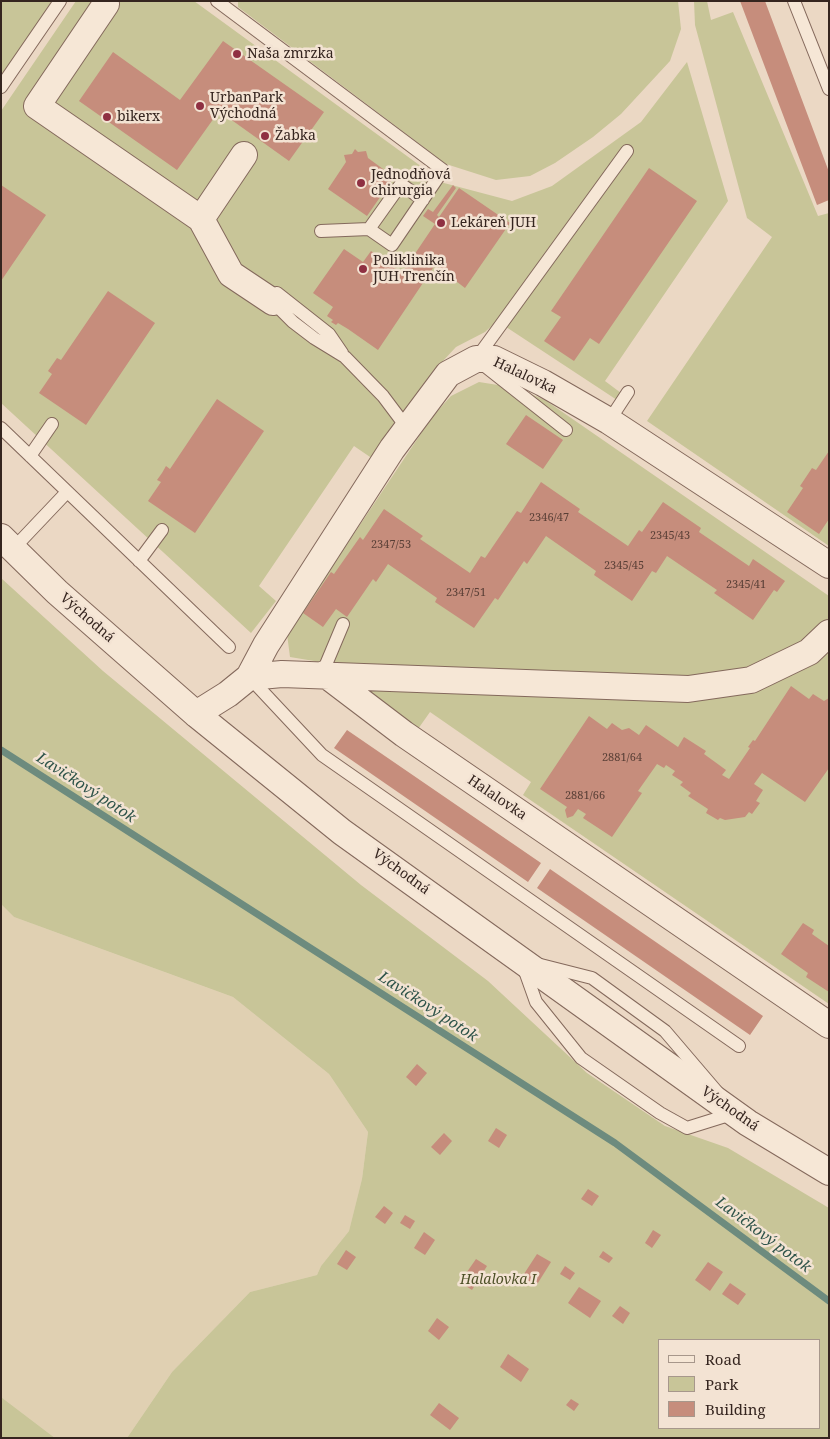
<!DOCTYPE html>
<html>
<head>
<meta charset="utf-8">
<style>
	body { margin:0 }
	#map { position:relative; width:830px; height:1439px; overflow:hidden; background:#ebd8c4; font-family:"Noto Serif",serif }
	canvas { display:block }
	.frame { position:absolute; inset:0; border:2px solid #35251f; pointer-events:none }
	.legend { position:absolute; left:658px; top:1339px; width:162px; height:90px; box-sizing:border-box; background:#f3e3d3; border:1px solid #a7978b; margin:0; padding:6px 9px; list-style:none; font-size:15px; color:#35251f }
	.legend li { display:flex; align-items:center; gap:10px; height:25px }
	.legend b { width:25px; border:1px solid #a7978b }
</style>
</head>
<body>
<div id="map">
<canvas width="830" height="1439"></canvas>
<div class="frame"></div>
<ul class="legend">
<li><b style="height:6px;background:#f6e7d6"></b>Road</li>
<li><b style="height:14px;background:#c8c598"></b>Park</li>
<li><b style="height:14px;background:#c68d7c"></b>Building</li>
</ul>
</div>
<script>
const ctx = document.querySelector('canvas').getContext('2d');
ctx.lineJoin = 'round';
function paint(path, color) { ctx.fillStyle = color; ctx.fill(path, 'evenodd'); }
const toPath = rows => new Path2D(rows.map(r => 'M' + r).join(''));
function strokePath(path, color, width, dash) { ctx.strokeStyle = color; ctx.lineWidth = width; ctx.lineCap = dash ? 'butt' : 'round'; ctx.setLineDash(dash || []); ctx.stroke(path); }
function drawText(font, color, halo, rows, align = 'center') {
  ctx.font = font + ' "Noto Serif",serif'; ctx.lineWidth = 5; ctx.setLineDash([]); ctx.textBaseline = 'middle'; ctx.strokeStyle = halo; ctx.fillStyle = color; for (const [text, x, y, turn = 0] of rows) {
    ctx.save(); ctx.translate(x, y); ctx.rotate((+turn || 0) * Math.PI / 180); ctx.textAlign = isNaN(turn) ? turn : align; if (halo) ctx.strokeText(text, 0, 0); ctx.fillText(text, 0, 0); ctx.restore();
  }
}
paint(toPath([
	[1,904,14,917,233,997,329,1074,368,1132,362,1179,349,1231,321,1266,317,1275,250,1292,172,1372,127,1438,55,1438,1,1397]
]), '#e0d0b2');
paint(toPath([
	[1,1,54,1,1,78],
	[76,1,194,1,444,183,512,201,552,186,641,122,687,62,728,201,605,381,621,393,617,400,497,321,485,332,456,347,442,362,373,459,354,446,259,586,276,601,251,633,1,403,1,111],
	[238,1,678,1,681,29,670,61,621,114,593,137,555,163,530,176,496,180,446,164,238,7],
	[694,1,707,1,711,20,733,12,818,216,829,213,829,546,647,421,772,237,747,218,695,25],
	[479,382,517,388,545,400,829,596,829,1004,523,795,531,782,430,712,418,729,314,661,290,657,287,634,432,417,451,396],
	[1,578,103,671,361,885,488,981,587,1073,665,1126,728,1148,829,1208,829,1438,127,1438,172,1372,250,1292,317,1275,321,1266,349,1231,362,1179,368,1132,329,1074,233,997,14,917,1,904],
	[659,1340,819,1340,819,1428,659,1428],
	[1,1397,55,1438,1,1438]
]), '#c8c598');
strokePath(toPath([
	[1,750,615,1143,829,1301]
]), '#6d8b7e', 7);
paint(toPath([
	[740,1,765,1,829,172,829,200,817,205],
	[223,41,324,112,289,161,219,111,177,170,79,101,113,52,180,100],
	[355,149,358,152,366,151,368,158,394,177,367,216,328,189,346,162,344,155,352,154],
	[649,168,697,201,599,344,590,338,574,361,544,341,561,317,551,311],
	[1,185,46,215,1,281],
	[453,185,456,188,437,215,439,217,459,188,510,223,465,288,435,265,378,350,348,329,338,323,336,325,331,322,333,320,327,316,333,307,313,293,344,249,363,262,371,251,402,273,435,224,423,216,428,209,433,212],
	[108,291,155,323,86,425,39,393,52,374,48,371,57,358,61,360],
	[217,399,264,431,195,533,148,501,161,482,157,480,162,473,166,466,170,469],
	[526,415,563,440,543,469,506,444],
	[829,451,829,519,819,534,787,512,803,488,800,486,812,468,816,470],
	[541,482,580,509,578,512,628,546,639,530,642,532,663,502,701,528,699,532,749,566,753,559,785,581,777,592,774,590,753,620,714,593,717,590,667,556,656,573,652,571,632,601,594,575,596,571,546,536,527,564,524,561,498,600,495,598,474,628,435,602,437,598,388,564,376,582,373,579,347,617,336,609,323,627,303,613,331,572,334,574,360,537,363,540,384,509,423,536,420,539,470,573,481,556,485,558,517,511,521,513],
	[791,686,809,699,813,694,824,701,829,698,829,768,805,802,762,773,754,784,763,790,756,801,760,803,752,814,749,812,745,817,725,820,720,818,718,820,706,813,708,809,688,796,691,793,680,785,683,782,672,775,675,771,666,765,664,768,657,764,638,791,642,793,612,837,583,818,586,814,578,809,573,816,567,818,565,810,567,807,540,789,589,716,607,729,612,723,622,730,629,728,639,735,646,725,678,747,684,737,706,751,704,754,726,770,722,775,729,779,750,748,748,747,753,740,755,741],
	[347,730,541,863,528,882,334,748],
	[550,869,763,1016,750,1035,537,888],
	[803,923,814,930,812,934,829,946,829,992,806,977,808,973,781,954],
	[417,1064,427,1073,416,1086,406,1077],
	[496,1128,507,1135,499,1148,488,1141],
	[444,1133,452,1141,440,1155,431,1147],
	[588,1189,599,1196,592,1206,581,1199],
	[384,1206,393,1213,385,1224,375,1217],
	[405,1215,415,1221,410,1229,400,1223],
	[653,1230,661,1235,652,1248,645,1243],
	[424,1232,435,1240,425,1255,414,1248],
	[346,1250,356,1257,347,1270,337,1264],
	[603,1251,613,1258,609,1263,599,1257],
	[537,1254,551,1262,536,1286,522,1277],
	[476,1259,487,1266,472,1290,460,1282],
	[708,1262,723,1272,710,1291,695,1280],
	[565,1266,575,1273,570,1280,560,1274],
	[730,1283,746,1294,738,1305,722,1294],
	[579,1287,601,1301,590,1318,568,1303],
	[620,1306,630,1313,623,1324,612,1316],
	[437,1318,449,1327,439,1340,428,1331],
	[508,1354,529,1369,521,1382,500,1367],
	[571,1399,579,1404,574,1411,566,1405],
	[439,1403,459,1418,450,1430,430,1415]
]), '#c68d7c');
const lane = toPath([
	[217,1,443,170,392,245,369,229,321,231],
	[794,1,829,89],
	[1,87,60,1],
	[369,229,401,184,423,200],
	[277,293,329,334,342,353],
	[273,302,293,322,314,338,345,357,383,396,407,428],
	[609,421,628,392],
	[1,428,229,647],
	[566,430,476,359,627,151],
	[30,456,52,424],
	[13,549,67,492],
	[139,561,162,530],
	[322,674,343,624],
	[249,677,322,755,739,1046],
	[521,960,592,978,665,1031,735,1113,687,1128,660,1113,581,1058,536,1002,521,960]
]);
const street = toPath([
	[106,4,37,106,201,219,231,274,273,302],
	[201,219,244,155],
	[1,537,57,592,196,714,342,832,748,1123,829,1172],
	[325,674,404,734,829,1025],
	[249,677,266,645,392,449,448,374,476,359,494,359,543,383,609,421,829,565],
	[196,714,228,694,249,677,282,674,688,689,751,680,809,652,829,633]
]);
strokePath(lane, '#84695c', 14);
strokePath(street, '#84695c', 28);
strokePath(lane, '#f6e7d6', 12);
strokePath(street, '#f6e7d6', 26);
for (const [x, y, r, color] of [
	[237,54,5,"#8f3042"],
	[200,106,5,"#8f3042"],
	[107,117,5,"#8f3042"],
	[265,136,5,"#8f3042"],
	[361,183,5,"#8f3042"],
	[441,223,5,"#8f3042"],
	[363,269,5,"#8f3042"]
]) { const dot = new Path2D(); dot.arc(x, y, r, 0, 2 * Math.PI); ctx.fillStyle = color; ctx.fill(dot); strokePath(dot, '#f3e3d3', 2); }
drawText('11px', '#593f36', null, [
	["2346/47",549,518],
	["2345/43",670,536],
	["2347/53",391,545],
	["2345/45",624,566],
	["2345/41",746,585],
	["2347/51",466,593],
	["2881/64",622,758],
	["2881/66",585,796]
]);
drawText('14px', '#35251f', '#f3e3d3', [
	["Naša zmrzka",247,54],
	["UrbanPark",210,98],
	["Východná",210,114],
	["bikerx",117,117],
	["Žabka",275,136],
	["Jednodňová",371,175],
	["chirurgia",371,191],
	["Lekáreň JUH",451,223],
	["Poliklinika",373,261],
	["JUH Trenčín",373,277]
], 'left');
drawText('14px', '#35251f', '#f3e3d3', [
	["Halalovka",525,376,25],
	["Východná",87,618,41],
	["Halalovka",497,798,34],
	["Východná",401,872,36],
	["Východná",730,1109,35]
]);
drawText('italic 14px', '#4d5027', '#f3e3d3', [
	["Halalovka I",498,1280]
]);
drawText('italic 15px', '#2f544a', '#f3e3d3', [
	["Lavičkový potok",86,788,33],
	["Lavičkový potok",428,1007,33],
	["Lavičkový potok",763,1235,37]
]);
</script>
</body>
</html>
